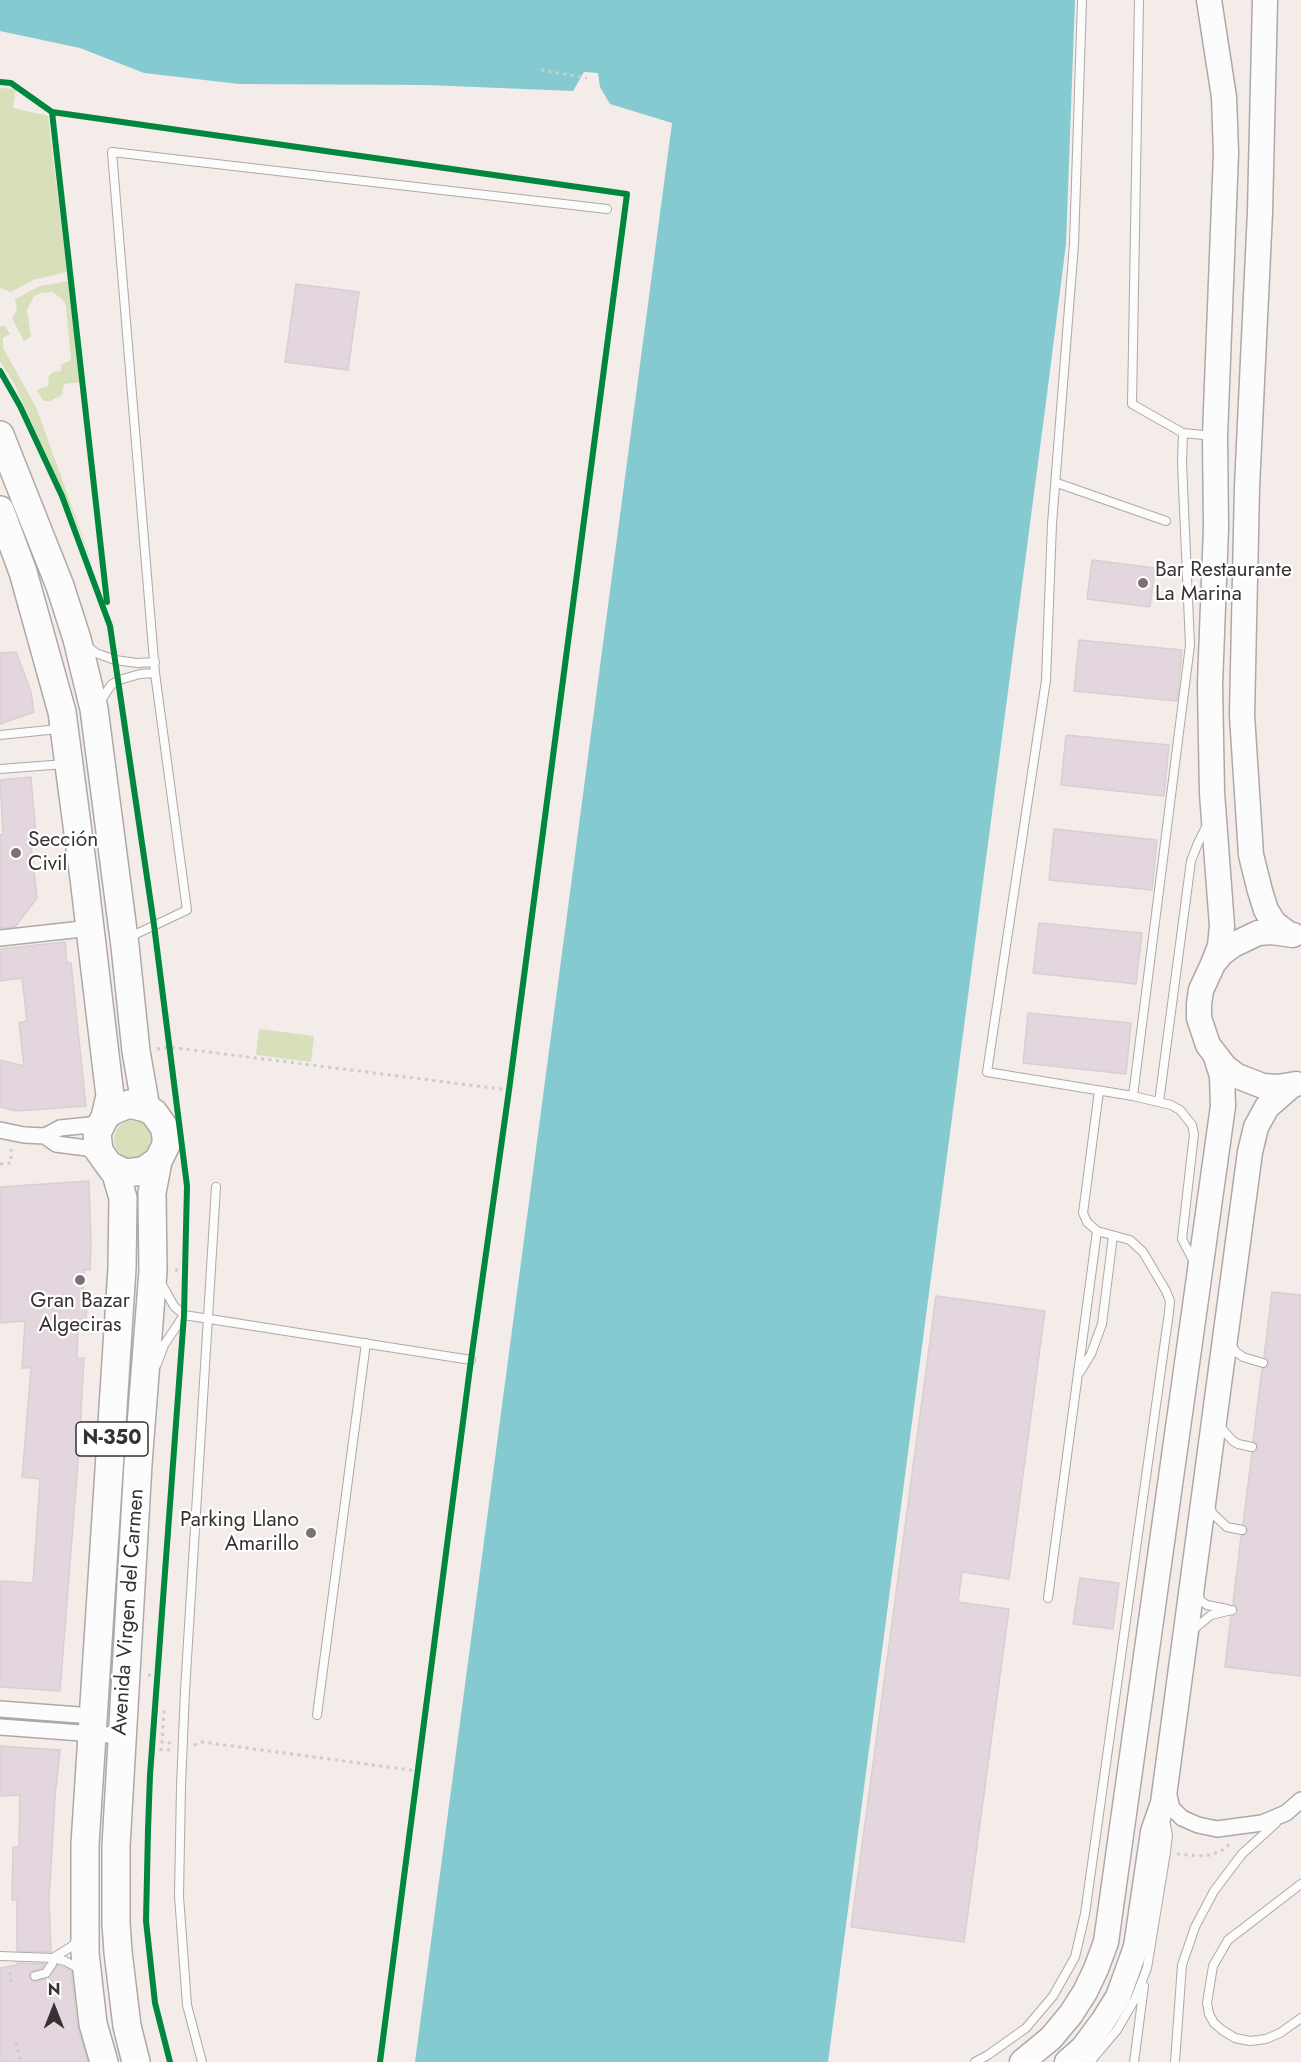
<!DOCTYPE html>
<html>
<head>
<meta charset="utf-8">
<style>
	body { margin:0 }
	#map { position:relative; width:1301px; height:2062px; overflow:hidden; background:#f3ece9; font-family:Jost,sans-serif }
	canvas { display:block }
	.north { position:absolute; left:24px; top:1978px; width:60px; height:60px; -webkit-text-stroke:4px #fff; paint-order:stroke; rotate:0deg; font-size:16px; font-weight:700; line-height:24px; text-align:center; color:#373231 }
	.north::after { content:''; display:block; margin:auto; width:21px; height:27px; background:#373231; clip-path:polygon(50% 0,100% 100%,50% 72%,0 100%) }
</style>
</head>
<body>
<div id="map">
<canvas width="1301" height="2062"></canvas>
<div class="north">N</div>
</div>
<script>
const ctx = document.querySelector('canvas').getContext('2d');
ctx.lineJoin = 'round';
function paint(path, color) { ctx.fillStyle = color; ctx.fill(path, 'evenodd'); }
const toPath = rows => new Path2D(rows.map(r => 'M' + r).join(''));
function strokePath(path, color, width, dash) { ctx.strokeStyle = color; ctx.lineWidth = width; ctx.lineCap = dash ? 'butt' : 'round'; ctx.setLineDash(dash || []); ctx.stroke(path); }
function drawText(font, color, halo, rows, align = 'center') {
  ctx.font = font + ' Jost,sans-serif'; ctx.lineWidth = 4.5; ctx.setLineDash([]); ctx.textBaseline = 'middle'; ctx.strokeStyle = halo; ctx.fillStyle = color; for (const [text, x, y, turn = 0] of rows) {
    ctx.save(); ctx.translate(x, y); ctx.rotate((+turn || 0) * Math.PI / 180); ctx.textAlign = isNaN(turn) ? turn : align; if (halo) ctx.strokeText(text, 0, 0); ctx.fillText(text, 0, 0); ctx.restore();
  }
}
paint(toPath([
	[0,88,16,89,13,108,48,116,67,272,33,280,11,292,0,288],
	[68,281,80,382,64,384,62,395,50,401,43,401,37,390,48,386,49,376,53,372,61,371,61,365,71,360,66,306,63,300,53,292,41,293,34,296,27,310,31,337,24,341,12,318,17,310,15,299,40,286],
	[0,326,5,326,10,334,3,338,3,348,36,407,94,568,67,500,39,439,15,385,0,361],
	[259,1029,314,1036,311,1062,256,1055],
	'114 1139a19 19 0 1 1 38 0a19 19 0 1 1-38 0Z'
]), '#d7dfbb');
paint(toPath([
	[0,0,1075,0,1066,244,1046,402,828,2062,415,2062,672,123,610,104,600,87,598,73,584,72,573,91,426,85,239,84,144,73,80,48,0,31]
]), '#86cad1');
const building = toPath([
	[296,284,359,292,348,370,285,362,296,284],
	[1092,560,1155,568,1150,607,1087,599,1092,560],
	[1079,640,1182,650,1177,701,1074,691,1079,640],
	[16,652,31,692,34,712,0,724,0,653,16,652],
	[1066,735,1169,745,1164,796,1061,785,1066,735],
	[31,777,36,835,30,836,37,898,15,927,0,928,0,835,3,834,0,780,31,777],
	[1054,829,1157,840,1152,890,1049,880,1054,829],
	[1039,923,1142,933,1136,984,1033,973,1039,923],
	[65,942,67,963,71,963,86,1106,16,1111,0,1107,0,1060,24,1066,19,1023,27,1021,22,978,0,981,0,949,65,942],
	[1028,1013,1131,1023,1126,1074,1023,1063,1028,1013],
	[89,1181,91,1244,90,1270,84,1270,83,1300,87,1300,86,1324,78,1324,77,1358,84,1358,79,1449,60,1691,0,1687,0,1581,33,1583,40,1479,22,1477,31,1368,22,1368,25,1321,0,1323,0,1187,89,1181],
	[1272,1292,1301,1295,1301,1676,1225,1667,1231,1616,1236,1615,1238,1611,1237,1606,1233,1604,1241,1536,1246,1534,1248,1531,1246,1526,1243,1524,1252,1453,1256,1451,1258,1448,1256,1443,1253,1441,1262,1369,1267,1368,1269,1364,1268,1359,1264,1357,1272,1292],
	[936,1296,1045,1311,1009,1579,962,1572,958,1602,1009,1609,964,1942,851,1927,936,1296],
	[1080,1578,1119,1583,1113,1629,1073,1624,1080,1578],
	[0,1746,60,1750,55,1797,49,1900,51,1952,17,1951,17,1900,12,1900,13,1847,19,1847,20,1795,0,1796,0,1746],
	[17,1963,45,1964,42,1968,30,1972,29,1978,34,1982,48,1978,58,1965,71,1971,77,2026,88,2062,0,2062,0,1968,17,1965,17,1963]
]);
paint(building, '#e4d6de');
strokePath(building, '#d6d1d1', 1.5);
const lane = toPath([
	[1082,0,1074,244,1052,524,1046,680,987,1072,1133,1096,1171,1105,1180,1110,1192,1125,1194,1134,1182,1239,1194,1262],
	[1139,0,1132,404,1183,433],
	[1057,483,1166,521],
	[88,647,96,653,115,660,137,663,155,662],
	[100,702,111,685,119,680,140,674,155,673],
	[0,735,58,729],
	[0,769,65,764],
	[130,940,134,935,187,910,155,673,112,152,607,209],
	[1133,1096,1190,645,1182,463,1183,433,1213,436],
	[1159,1102,1191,861,1198,843,1207,825],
	[184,1315,471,1360],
	[1230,1343,1236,1352,1243,1357,1263,1363],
	[157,1364,164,1345,184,1315,174,1306,161,1283],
	[1080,1372,1091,1354,1102,1324,1113,1236],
	[1220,1423,1223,1430,1233,1441,1238,1444,1252,1447],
	[1209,1505,1213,1514,1227,1527,1242,1530],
	[1198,1594,1201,1601,1207,1605,1227,1609],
	[1048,1598,1097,1231],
	[1194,1629,1211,1615,1232,1610],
	[317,1715,366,1343],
	[1301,1884,1228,1940,1213,1966,1207,2003,1209,2014,1214,2023,1222,2030,1235,2038,1250,2041,1266,2039,1280,2033,1301,2018],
	[0,1956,53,1958,65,1961,80,1969],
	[35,1976,46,1973,52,1964,53,1958,74,1945,76,1940],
	[202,2062,187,2005,179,1896,181,1786,185,1691,216,1187],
	[975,2062,988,2055,1026,2028,1053,1996,1075,1957,1085,1914,1169,1312,1170,1301,1166,1291,1143,1252,1130,1240,1097,1231,1087,1222,1083,1213,1099,1091],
	[1090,2062,1117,2030,1135,1999,1147,1968,1166,1852,1168,1835,1165,1821],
	[1134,2062,1144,1986],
	[1175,2062,1182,1965,1195,1927,1214,1891,1242,1854,1276,1823]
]);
const street = toPath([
	[0,938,91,928],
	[0,1130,24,1135,45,1136,60,1128,90,1125,103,1120],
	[45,1136,56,1144,87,1148,102,1158],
	[0,1709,92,1716],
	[0,1727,122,1736],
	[1168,1792,1172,1808,1182,1818,1198,1825,1217,1829,1262,1823,1286,1813,1301,1800]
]);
const primary = toPath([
	[1209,0,1224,97,1226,153,1215,436,1216,528,1210,684,1212,793,1222,926,1220,946,1213,964],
	[1265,0,1260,212,1247,487,1242,715,1251,855,1260,891,1266,910,1274,923,1286,932],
	[1293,935,1272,932,1258,933,1233,945,1222,953,1213,964,1201,990,1199,1004,1199,1018,1208,1045,1225,1067,1237,1076,1263,1086,1278,1087,1296,1084],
	[1022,2062,1051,2038,1071,2014,1085,1992,1096,1969,1106,1942,1223,1106,1222,1076,1216,1057],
	[1067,2062,1083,2048,1103,2021,1118,1997,1136,1947,1153,1832,1163,1803,1250,1152,1256,1127,1267,1107,1291,1086]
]);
const highway = toPath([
	[0,435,60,586,77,639,94,709,125,946,136,1051,146,1108],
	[0,510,23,572,62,712,84,878,110,1096,105,1117,97,1133,99,1151,109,1165,125,1173,143,1171,158,1161,166,1145,166,1136,164,1127,154,1113,146,1108,129,1104,112,1111,105,1117],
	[104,2062,93,2024,85,1953,85,1844,122,1268,123,1198,116,1174,109,1165],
	[136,2062,127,2026,118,1952,116,1923,116,1846,138,1464,153,1271,152,1193,158,1161]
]);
strokePath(lane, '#aea9a6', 10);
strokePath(street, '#aea9a6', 18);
strokePath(primary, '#aea9a6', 27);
strokePath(highway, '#aea9a6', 30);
strokePath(toPath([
	[541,70,587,78],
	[157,1049,169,1047,509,1090],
	[0,1164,11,1163,11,1149],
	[175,1270,185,1270],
	[148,1675,158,1676],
	[155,1711,164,1712,162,1742,170,1743,170,1745],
	[194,1745,202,1742,418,1771],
	[152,1749,170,1750],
	[1177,1854,1199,1856,1210,1855,1221,1851,1230,1844],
	[10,1972,11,1982],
	[16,2042,21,2062]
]), '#cecccb', 3, [3, 4.5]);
strokePath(lane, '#fdfcfc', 8);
strokePath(street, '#fdfcfc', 15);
strokePath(primary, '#fdfcfc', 24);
strokePath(highway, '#fdfcfc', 27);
strokePath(toPath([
	[0,82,11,83,52,112,107,602],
	[52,112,627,194,509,1090,471,1360,380,2062],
	[0,371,20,406,62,496,110,626,154,925,187,1186,184,1315,150,1775,148,1830,146,1921,155,2003,170,2062]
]), '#00873e', 6);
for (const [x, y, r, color] of [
	[1143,583,6,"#797371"],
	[16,853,6,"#797371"],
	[80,1280,6,"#797371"],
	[311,1533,6,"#797371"]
]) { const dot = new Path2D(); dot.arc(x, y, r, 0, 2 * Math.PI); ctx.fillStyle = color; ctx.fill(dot); strokePath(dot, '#fff', 2); }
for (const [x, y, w] of [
	[112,1439,72]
]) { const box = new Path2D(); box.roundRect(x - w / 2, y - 17, w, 34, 4.5); ctx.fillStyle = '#fff'; ctx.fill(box); strokePath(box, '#373231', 1.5); }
drawText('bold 20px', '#373231', null, [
	["N-350",112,1439]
]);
drawText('21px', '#373231', '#fff', [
	["Bar Restaurante",1155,571],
	["La Marina",1155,595],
	["Sección",28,841],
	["Civil",28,865],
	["Gran Bazar",80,1302,"center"],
	["Algeciras",80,1326,"center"],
	["Parking Llano",299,1521,"right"],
	["Amarillo",299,1545,"right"]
], 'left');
drawText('21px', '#373231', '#fff', [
	["Avenida Virgen del Carmen",129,1612,-86]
]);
</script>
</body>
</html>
